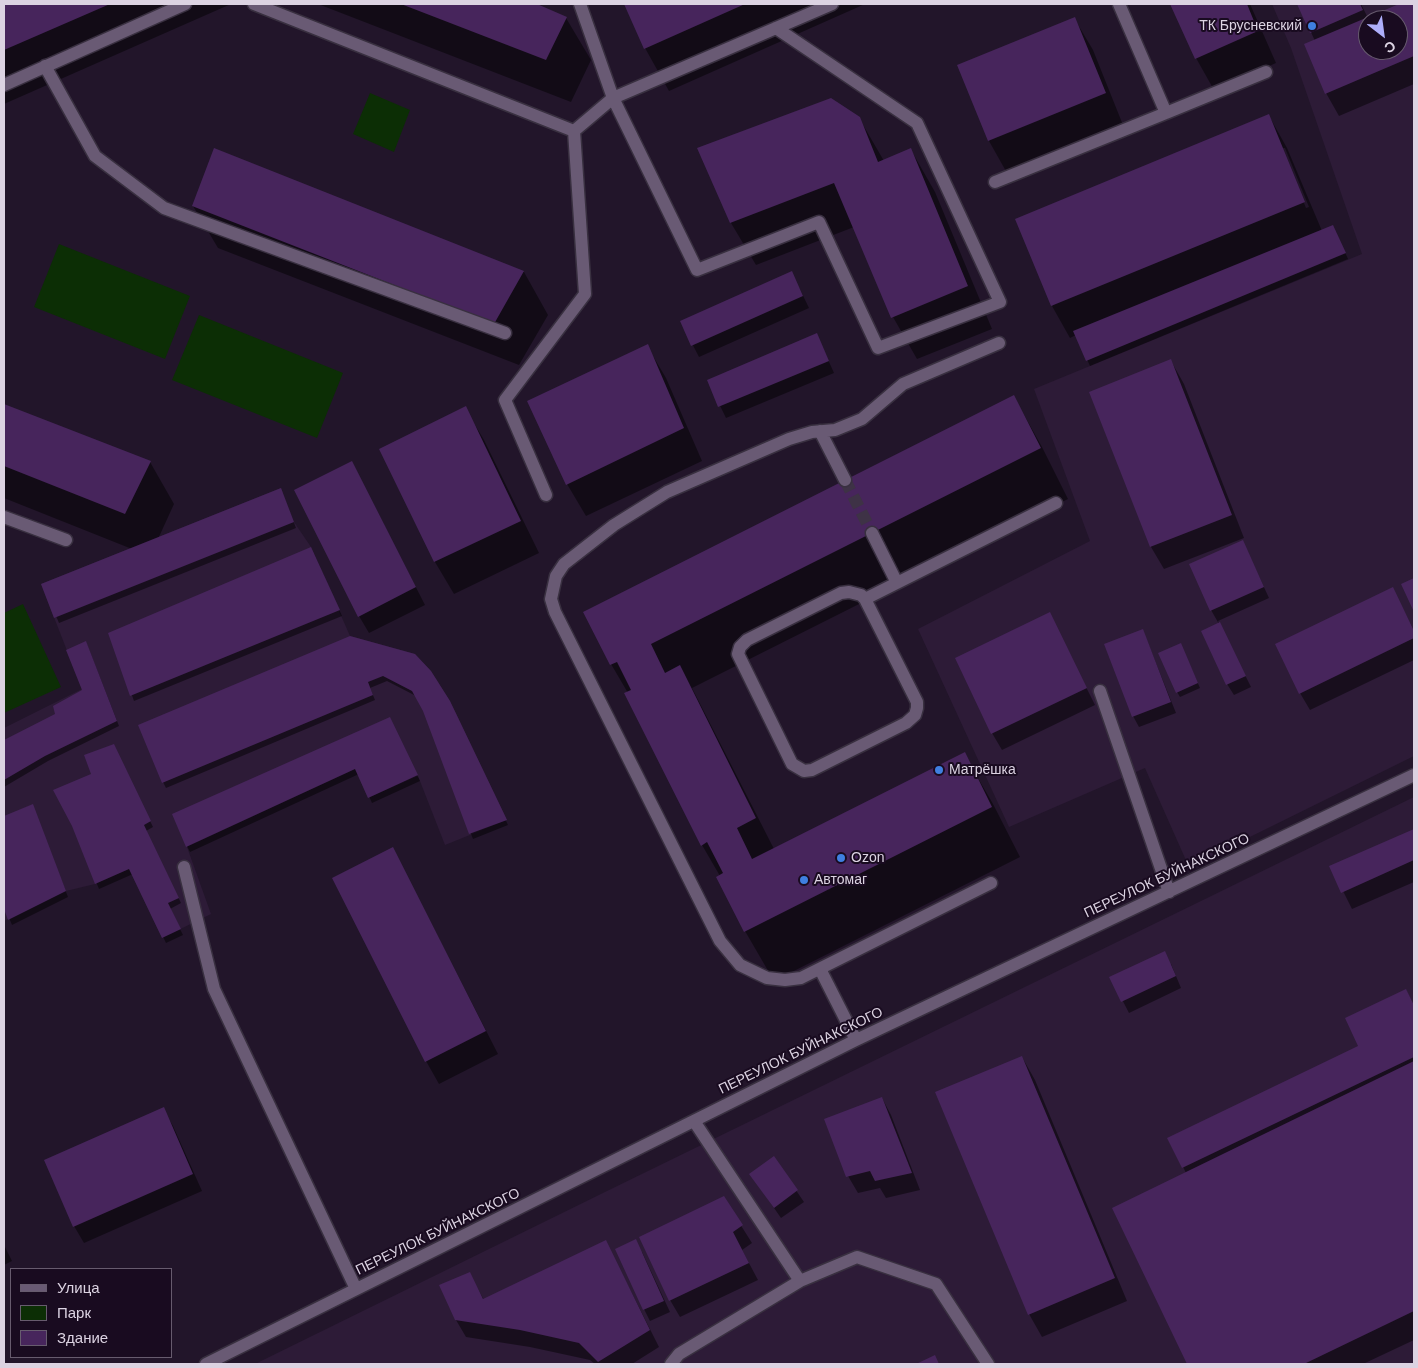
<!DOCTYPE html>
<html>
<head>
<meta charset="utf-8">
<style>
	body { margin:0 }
	#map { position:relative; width:1418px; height:1368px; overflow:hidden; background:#22152a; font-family:Arial,sans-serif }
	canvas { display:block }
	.frame { position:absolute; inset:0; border:5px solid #dcd3e2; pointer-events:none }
	.legend { position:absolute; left:10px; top:1268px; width:162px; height:90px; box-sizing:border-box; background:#190b20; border:1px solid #675b6e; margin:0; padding:6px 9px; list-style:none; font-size:15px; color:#dcd3e2 }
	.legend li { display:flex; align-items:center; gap:10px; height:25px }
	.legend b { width:25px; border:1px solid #675b6e }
	.north { position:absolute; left:1358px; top:10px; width:50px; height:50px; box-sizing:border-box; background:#190b20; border:1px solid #675b6e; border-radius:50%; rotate:150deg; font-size:14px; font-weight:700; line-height:20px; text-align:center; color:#dcd3e2 }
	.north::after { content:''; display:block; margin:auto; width:18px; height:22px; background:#aeaefa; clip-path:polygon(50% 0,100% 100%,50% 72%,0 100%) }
</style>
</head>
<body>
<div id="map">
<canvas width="1418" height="1368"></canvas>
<div class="frame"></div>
<ul class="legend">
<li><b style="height:6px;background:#695a74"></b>Улица</li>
<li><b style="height:14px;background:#0c2e05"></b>Парк</li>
<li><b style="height:14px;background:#47255c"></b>Здание</li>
</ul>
<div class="north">С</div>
</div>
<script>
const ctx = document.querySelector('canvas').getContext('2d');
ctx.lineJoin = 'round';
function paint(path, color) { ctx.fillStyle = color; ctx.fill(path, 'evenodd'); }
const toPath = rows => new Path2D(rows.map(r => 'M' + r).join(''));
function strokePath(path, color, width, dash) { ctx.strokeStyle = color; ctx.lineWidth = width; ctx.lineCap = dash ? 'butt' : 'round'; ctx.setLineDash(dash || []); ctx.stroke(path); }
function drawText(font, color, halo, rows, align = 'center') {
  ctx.font = font + ' Arial,sans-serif'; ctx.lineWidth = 4; ctx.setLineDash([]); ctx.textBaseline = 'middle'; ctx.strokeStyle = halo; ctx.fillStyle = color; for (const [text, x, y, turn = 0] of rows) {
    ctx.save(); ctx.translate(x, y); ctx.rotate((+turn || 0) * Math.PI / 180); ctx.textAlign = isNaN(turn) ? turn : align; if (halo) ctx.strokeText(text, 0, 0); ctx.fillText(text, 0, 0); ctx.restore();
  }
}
paint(toPath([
	[1272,4,1414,4,1414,756,1189,867,1145,768,1009,827,918,629,1090,541,1034,389,1362,254,1291,48],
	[1368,20,1398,20,1398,50,1368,50],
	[281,488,294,522,311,547,350,636,415,654,431,671,450,701,507,820,445,845,418,776,368,798,355,769,187,847,211,914,162,938,129,869,95,884,66,891,4,921,4,728,82,689,41,584],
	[1414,797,1414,1364,255,1364,605,1192]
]), '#2d1b37');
paint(toPath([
	[370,93,410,110,394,152,353,134],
	[59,244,190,296,165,359,34,307],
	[199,315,343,373,317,438,172,380],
	[23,604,61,687,4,713,4,613]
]), '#0c2e05');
paint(toPath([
	[4,4,231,4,4,104],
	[318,4,534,4,566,18,591,60,571,102],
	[625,4,865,4,669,91,645,48],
	[1172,4,1250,4,1276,63,1214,90,1196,58],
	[1298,4,1361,4,1368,18,1402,4,1414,4,1414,84,1339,116,1326,93,1315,41],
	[1368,20,1398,20,1398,50,1368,50],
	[1074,18,1093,50,1123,125,1007,173,989,141],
	[1269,116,1287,148,1322,231,1336,232,1348,259,1090,366,1076,335,1070,338,1052,306],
	[1282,148,1285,148,1309,207,1306,208],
	[859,118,884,161,911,150,935,192,992,329,917,359,893,317,854,227,756,265,731,223,699,149],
	[215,150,524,272,548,315,519,365,218,248,193,206],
	[792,273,809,308,699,357,681,322],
	[817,335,834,373,726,418,708,381],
	[647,346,666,378,702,461,586,516,567,484],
	[1171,361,1184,384,1244,538,1164,569,1151,547,1090,393],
	[1014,397,1042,447,1068,499,692,688,774,849,964,754,993,804,1020,857,774,981,745,931,720,876,702,845,626,694,628,693,611,664],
	[4,406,150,462,174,504,158,539,283,494,296,528,59,623,43,585,132,549,4,498],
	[465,408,484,440,539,553,454,594,435,562,381,449],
	[352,462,425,605,369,633,359,616],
	[1243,542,1269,598,1218,621,1251,687,1234,695,1227,684,1219,624,1211,610],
	[314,554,342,616,134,701,110,633],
	[1392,588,1414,631,1414,660,1310,710,1300,693],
	[1049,613,1095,705,1002,750,992,733],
	[1143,631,1176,713,1139,727,1133,716],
	[86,642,119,726,48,761,4,787,4,742,57,715,84,690],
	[1183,650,1200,688,1180,697,1177,692],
	[415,655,452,707,508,825,473,839,424,710,416,696,387,681,370,688,375,700,166,788,163,782],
	[392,724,420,781,372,803,359,774,190,852,187,846],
	[116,751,153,827,146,831,181,903,170,909,183,935,166,943,133,874,99,889,73,826],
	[32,805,68,897,12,925,4,905,4,817],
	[1414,830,1414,882,1352,909,1331,867],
	[405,872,498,1054,439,1084,426,1061],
	[1171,964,1181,988,1129,1013,1111,978],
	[1406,990,1414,1005,1414,1340,1363,1364,1189,1364,1114,1209,1186,1173,1169,1138,1360,1046],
	[1022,1057,1035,1080,1127,1301,1042,1337,1029,1314],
	[882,1098,891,1115,920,1190,886,1198,880,1188,858,1193,848,1176],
	[163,1109,173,1126,202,1191,84,1243,74,1226],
	[774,1158,804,1202,781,1218,758,1185],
	[723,1197,752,1243,742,1250,758,1280,680,1317,670,1300],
	[606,1242,659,1347,632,1364,595,1364,590,1360,530,1347,466,1337,456,1320,469,1273,484,1300],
	[4,1245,12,1261,4,1265],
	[642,1252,670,1312,650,1321,644,1309]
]), '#0007');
paint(toPath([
	[4,4,110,4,4,50],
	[401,4,537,4,567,17,546,60],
	[624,4,745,4,644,49],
	[1170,4,1247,4,1258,31,1195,59],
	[1297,4,1360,4,1363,10,1310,33],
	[1399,4,1414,4,1414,56,1325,94,1304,44],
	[1368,20,1398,20,1398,50,1368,50],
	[1075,17,1106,93,988,141,957,65],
	[831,98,860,117,878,162,911,148,968,286,891,318,834,183,730,223,697,148],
	[1269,114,1305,202,1051,306,1015,219],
	[214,148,524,271,494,324,192,206],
	[1333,225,1346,253,1086,361,1073,331],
	[792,271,803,296,691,346,680,321],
	[817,333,829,361,718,407,707,380],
	[648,344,684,428,566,485,527,401],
	[1171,359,1232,515,1150,547,1089,392],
	[1014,395,1041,448,651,644,665,673,680,665,756,818,737,828,752,859,965,752,992,807,744,932,716,877,723,873,707,842,701,846,624,693,631,690,617,662,610,665,583,612],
	[4,404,151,461,125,514,4,466],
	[466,406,521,521,434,562,379,449],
	[352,461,416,587,358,617,294,490],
	[281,488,294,522,54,618,41,584],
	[1243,540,1264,587,1210,611,1189,564],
	[311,547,340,610,130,696,108,633],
	[1414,578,1414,612,1401,584],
	[1393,587,1414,631,1414,638,1299,694,1275,644],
	[1050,612,1087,688,991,734,955,658],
	[1220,622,1246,676,1226,685,1201,631],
	[1143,629,1171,702,1132,717,1104,644],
	[350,636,415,654,431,671,450,701,507,820,469,834,423,711,412,691,383,676,368,682,373,695,162,783,138,725],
	[86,641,117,721,45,756,4,780,4,740,55,714,53,706,82,690,66,650],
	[1181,643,1198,683,1176,693,1158,653],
	[390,717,418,775,368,798,355,769,186,847,172,814],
	[114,744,151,821,144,825,179,898,168,903,181,929,162,938,129,869,95,884,72,826,53,790,91,774,84,755],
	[33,804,66,891,8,920,4,909,4,816],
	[1414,829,1414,860,1341,893,1329,866],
	[393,847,486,1031,425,1062,332,878],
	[1165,951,1176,976,1121,1002,1109,977],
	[1406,989,1414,1005,1414,1057,1182,1168,1167,1138,1358,1046,1345,1018],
	[1022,1056,1115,1278,1028,1315,935,1092],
	[1414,1061,1414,1311,1304,1364,1187,1364,1112,1208],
	[882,1097,912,1173,875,1181,870,1171,846,1177,824,1119],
	[164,1107,193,1174,73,1227,44,1160],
	[774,1156,798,1190,774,1208,749,1174],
	[724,1196,743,1225,733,1232,749,1263,669,1301,639,1237],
	[636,1239,664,1301,643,1310,615,1249],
	[606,1240,650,1330,598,1362,579,1343,520,1330,455,1320,439,1285,470,1272,483,1299],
	[935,1355,939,1364,916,1364]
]), '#47255c');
strokePath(toPath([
	[845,480,872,533]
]), '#3e3246', 12, [12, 6]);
const minor = toPath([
	[254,4,574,131,613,98,697,270,819,222,878,348,1000,302,917,123,776,28],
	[580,4,613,98,832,4],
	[1119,4,1166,113,1266,72],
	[45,66,95,156,164,208,505,333],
	[4,85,185,4],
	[995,182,1166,113],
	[820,431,845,480],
	[546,495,505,400,585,294,574,131],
	[4,517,66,540],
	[872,533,897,583],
	[849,592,861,595,865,599,917,702,917,708,915,715,906,723,812,770,804,771,792,764,738,654,740,647,747,640,841,593,849,592],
	[865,599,1056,503],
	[1100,691,1169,892],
	[184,867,214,989,356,1289],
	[991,883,801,978,785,980,767,978,740,965,720,941,555,612,551,599,556,576,564,564,614,525,667,492,789,439,812,432,835,430,862,419,903,384,999,343],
	[820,969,856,1040],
	[694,1121,800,1281],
	[206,1364,856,1040,1414,775],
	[671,1364,679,1354,800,1281,857,1257,936,1284,988,1364]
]);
strokePath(minor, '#393040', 15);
strokePath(minor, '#695a74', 12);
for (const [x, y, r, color] of [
	[1312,26,5,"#3f7fe0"],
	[939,770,5,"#3f7fe0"],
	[841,858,5,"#3f7fe0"],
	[804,880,5,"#3f7fe0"]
]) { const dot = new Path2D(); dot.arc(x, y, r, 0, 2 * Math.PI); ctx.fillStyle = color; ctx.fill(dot); strokePath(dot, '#190b20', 2); }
drawText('14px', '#dcd3e2', '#190b20', [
	["ТК Брусневский",1302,26,"right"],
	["Матрёшка",949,770],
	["Ozon",851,858],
	["Автомаг",814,880]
], 'left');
drawText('14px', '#dcd3e2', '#190b20', [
	["ПЕРЕУЛОК БУЙНАКСКОГО",1167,876,-25],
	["ПЕРЕУЛОК БУЙНАКСКОГО",801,1051,-26],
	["ПЕРЕУЛОК БУЙНАКСКОГО",438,1232,-26]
]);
</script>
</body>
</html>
